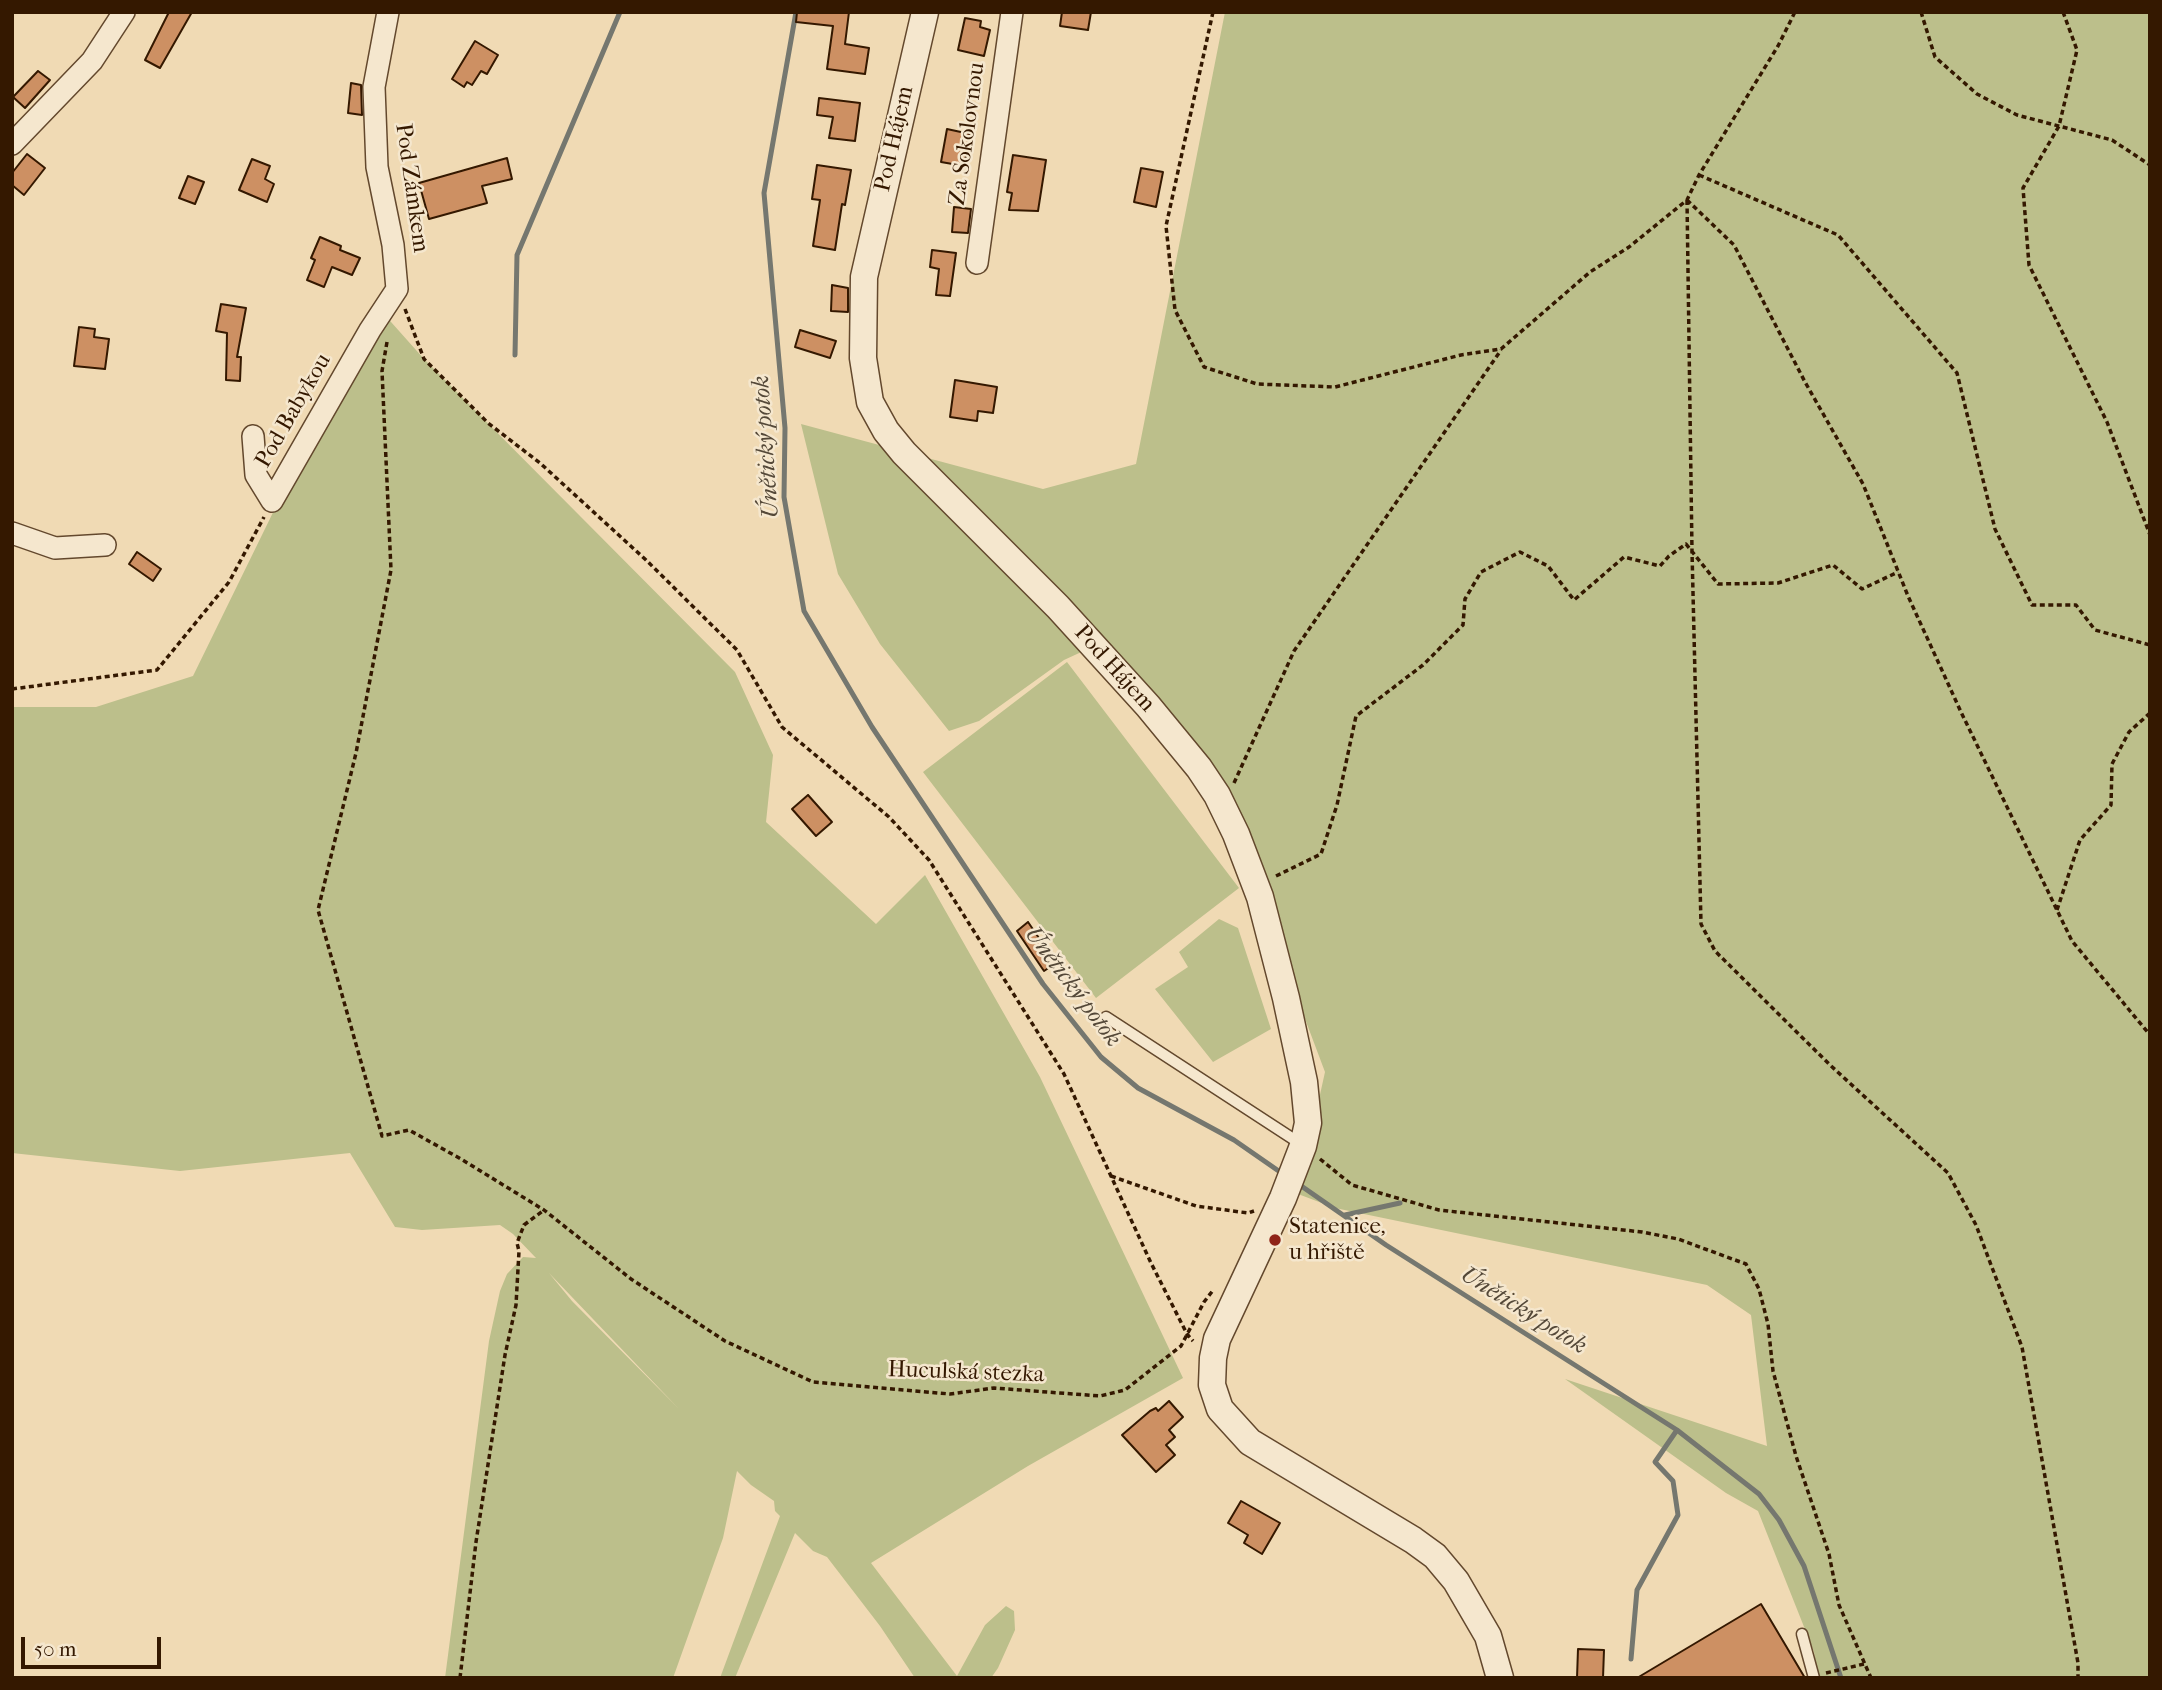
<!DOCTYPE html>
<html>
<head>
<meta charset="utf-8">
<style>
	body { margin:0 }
	#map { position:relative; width:2162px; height:1690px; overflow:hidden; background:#f0dab4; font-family:"IM FELL French Canon",serif }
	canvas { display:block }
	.frame { position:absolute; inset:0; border:14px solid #341800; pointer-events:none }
	.scale { position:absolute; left:21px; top:1637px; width:140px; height:32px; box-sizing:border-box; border:4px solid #341800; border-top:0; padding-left:9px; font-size:21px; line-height:24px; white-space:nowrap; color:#341800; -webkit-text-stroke:5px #f5e7ce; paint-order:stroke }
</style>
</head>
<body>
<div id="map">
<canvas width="2162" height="1690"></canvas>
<div class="frame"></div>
<div class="scale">50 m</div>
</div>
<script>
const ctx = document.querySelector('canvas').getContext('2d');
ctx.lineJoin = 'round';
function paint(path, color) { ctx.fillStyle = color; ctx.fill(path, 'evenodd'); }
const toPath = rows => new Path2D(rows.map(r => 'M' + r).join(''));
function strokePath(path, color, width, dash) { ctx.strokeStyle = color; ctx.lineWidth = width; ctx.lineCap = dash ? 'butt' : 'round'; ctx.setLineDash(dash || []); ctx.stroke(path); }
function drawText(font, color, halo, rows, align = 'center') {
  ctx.font = font + ' "IM FELL French Canon",serif'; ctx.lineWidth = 5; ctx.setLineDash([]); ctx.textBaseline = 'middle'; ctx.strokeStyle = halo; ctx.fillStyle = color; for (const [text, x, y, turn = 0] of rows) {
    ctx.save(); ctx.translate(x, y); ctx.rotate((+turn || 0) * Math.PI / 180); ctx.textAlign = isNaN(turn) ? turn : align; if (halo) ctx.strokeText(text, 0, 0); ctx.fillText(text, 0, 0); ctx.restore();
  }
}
paint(toPath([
	[1225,12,2150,12,2150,1678,1818,1678,1814,1652,1758,1511,1726,1493,1565,1379,1767,1446,1751,1315,1707,1285,1335,1208,1298,1194,1325,1072,1231,822,1103,642,1064,660,979,721,949,731,880,644,838,574,801,424,1043,489,1136,464],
	[375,304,424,359,735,672,773,755,766,822,876,924,925,875,1040,1077,1183,1378,1028,1466,871,1563,957,1676,985,1625,1006,1606,1014,1611,1015,1630,998,1668,991,1678,915,1678,880,1626,827,1557,813,1551,795,1533,735,1678,720,1678,780,1516,775,1511,774,1501,751,1485,737,1471,723,1538,673,1678,445,1678,489,1341,500,1291,507,1274,523,1257,536,1258,513,1234,500,1225,422,1230,395,1227,350,1153,180,1171,12,1153,12,707,96,707,193,676],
	[549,1273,679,1409,572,1301],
	[1067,662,1239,888,1096,998,923,772],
	[1219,919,1238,928,1271,1029,1213,1062,1155,989,1188,967,1179,952]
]), '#bcbf8b');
strokePath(toPath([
	[796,12,764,193,785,428,784,497,804,611,872,727,1043,984,1101,1057,1138,1088,1234,1140,1283,1174],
	[515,355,517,255,620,12],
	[1297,1183,1386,1245,1677,1430,1759,1494,1779,1520,1804,1566,1841,1678],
	[1345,1215,1400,1203],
	[1631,1659,1637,1590,1678,1515,1673,1481,1655,1462,1677,1430]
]), '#75776f', 5);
const building = toPath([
	[169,12,192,12,160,68,145,60,169,12],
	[797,12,849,12,845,44,869,48,865,74,827,69,833,26,796,22,797,12],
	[1062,12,1091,12,1088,30,1060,26,1062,12],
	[965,18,981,21,980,27,990,30,984,56,958,50,965,18],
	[475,41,498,55,487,74,481,71,472,85,467,82,464,87,452,79,475,41],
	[38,71,50,80,25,108,13,97,38,71],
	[351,83,361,85,362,115,348,113,351,83],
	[819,98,860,103,855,141,829,138,833,117,817,115,819,98],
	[947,129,970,134,964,166,941,162,947,129],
	[27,154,45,168,24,195,12,185,12,173,27,154],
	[1013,155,1046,160,1038,211,1009,210,1012,193,1007,192,1013,155],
	[507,158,512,179,482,186,487,203,429,219,419,183,507,158],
	[252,159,270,166,265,179,274,184,267,202,239,190,252,159],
	[817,165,851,170,845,205,842,204,835,250,813,246,820,200,812,199,817,165],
	[1141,168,1163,172,1156,207,1134,202,1141,168],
	[188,176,204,182,195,204,179,198,188,176],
	[954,207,971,209,968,233,952,232,954,207],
	[320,237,341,246,340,250,360,258,352,275,332,267,324,287,307,280,315,260,311,258,320,237],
	[932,250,956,253,950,296,936,295,939,269,930,267,932,250],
	[832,285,848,288,848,312,831,311,832,285],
	[221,304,246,308,237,357,241,357,240,381,226,380,227,333,216,331,221,304],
	[79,327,95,329,94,337,109,339,105,369,74,366,79,327],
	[800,330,836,341,830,358,795,347,800,330],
	[955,380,997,387,993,413,978,411,977,421,950,417,955,380],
	[137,552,161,569,153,581,129,564,137,552],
	[808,795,832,822,816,836,792,809,808,795],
	[1028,922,1056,963,1044,971,1017,931,1028,922],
	[1169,1401,1183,1417,1169,1430,1175,1437,1166,1445,1175,1455,1156,1472,1122,1435,1150,1411,1156,1408,1158,1411,1169,1401],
	[1241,1501,1280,1523,1262,1554,1244,1543,1248,1535,1228,1523,1241,1501],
	[1761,1604,1805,1678,1637,1678,1761,1604],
	[1578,1649,1604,1650,1603,1678,1577,1678,1578,1649]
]);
paint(building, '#cd9063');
strokePath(building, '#341800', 2);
const service = toPath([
	[1106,1017,1301,1144],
	[1802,1634,1814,1678]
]);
const minor = toPath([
	[12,144,92,61,124,12],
	[977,263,1012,12],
	[253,436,256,475,272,501,370,330,397,289,393,245,377,167,374,87,388,12],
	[12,533,55,548,105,545]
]);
const tertiary = toPath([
	[925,12,864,277,863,358,870,402,886,431,904,453,1058,607,1148,706,1199,768,1217,795,1236,834,1260,897,1286,998,1304,1082,1308,1123,1303,1146,1283,1198,1217,1339,1213,1358,1212,1385,1220,1409,1250,1442,1413,1540,1435,1556,1456,1581,1488,1636,1500,1678]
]);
strokePath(service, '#63482d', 13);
strokePath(minor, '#63482d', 24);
strokePath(tertiary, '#63482d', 29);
strokePath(toPath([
	[1213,12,1166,226,1175,310,1204,367,1257,384,1335,387,1461,355,1501,349,1590,272,1629,247,1687,200,1699,175,1778,46,1795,12],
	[1921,12,1935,57,1977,94,2017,115,2112,140,2150,165],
	[2063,12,2077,50,2059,126,2023,188,2029,265,2107,422,2150,535],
	[1699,175,1838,235,1957,373,1995,529,2032,605,2076,605,2095,630,2150,645],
	[1687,200,1692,551,1701,924,1715,951,1830,1065,1948,1173,1976,1225,2022,1347,2078,1663,2078,1678],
	[1687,200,1734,245,1805,382,1863,484,1908,596,1961,712,2072,941,2150,1035],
	[405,309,424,359,488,423,540,463,646,560,737,650,782,727,889,817,929,860,1064,1074,1151,1263,1187,1334,1193,1341],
	[387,342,382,371,391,570,356,753,318,910,382,1136,409,1130,461,1159,544,1210,631,1279,725,1341,813,1382,950,1394,994,1388,1100,1396,1125,1390,1181,1346,1204,1302,1214,1289],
	[12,689,157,670,229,582,264,517],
	[1234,783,1294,651,1501,350],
	[1276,876,1321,854,1337,805,1356,716,1423,665,1463,625,1465,599,1481,572,1520,552,1548,566,1574,600,1624,557,1660,566,1669,556,1686,544,1718,584,1778,583,1833,565,1862,589,1898,572],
	[2057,910,2080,840,2111,805,2112,764,2129,732,2150,713],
	[1320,1159,1352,1185,1439,1210,1642,1232,1678,1239,1746,1264,1759,1289,1768,1324,1773,1371,1796,1456,1829,1554,1839,1605,1871,1678],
	[1111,1176,1196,1206,1248,1213,1254,1211],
	[1826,1673,1864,1664],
	[460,1678,476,1542,505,1355,516,1305,519,1251,517,1243,524,1225,544,1210]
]), '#341800', 3.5, [5, 3.5]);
strokePath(service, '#f5e7ce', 10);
strokePath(minor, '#f5e7ce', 21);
strokePath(tertiary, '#f5e7ce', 26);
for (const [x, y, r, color] of [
	[1275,1240,7,"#8f2418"]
]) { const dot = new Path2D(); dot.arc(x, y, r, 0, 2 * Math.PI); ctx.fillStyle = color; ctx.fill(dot); strokePath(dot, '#f5e7ce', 2.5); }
drawText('23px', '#341800', '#f5e7ce', [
	["Za Sokolovnou",968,134,-82],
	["Pod Hájem",895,139,-77],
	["Pod Zámkem",411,188,82],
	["Pod Babykou",294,411,-60],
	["Pod Hájem",1114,669,48],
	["Huculská stezka",966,1373,2]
]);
drawText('23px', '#341800', '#f5e7ce', [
	["Statenice,",1289,1227],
	["u hřiště",1289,1253]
], 'left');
drawText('italic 24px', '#544838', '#f5e7ce', [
	["Únětický potok",767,447,-94],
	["Únětický potok",1072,987,53],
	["Únětický potok",1523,1311,32]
]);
</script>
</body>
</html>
